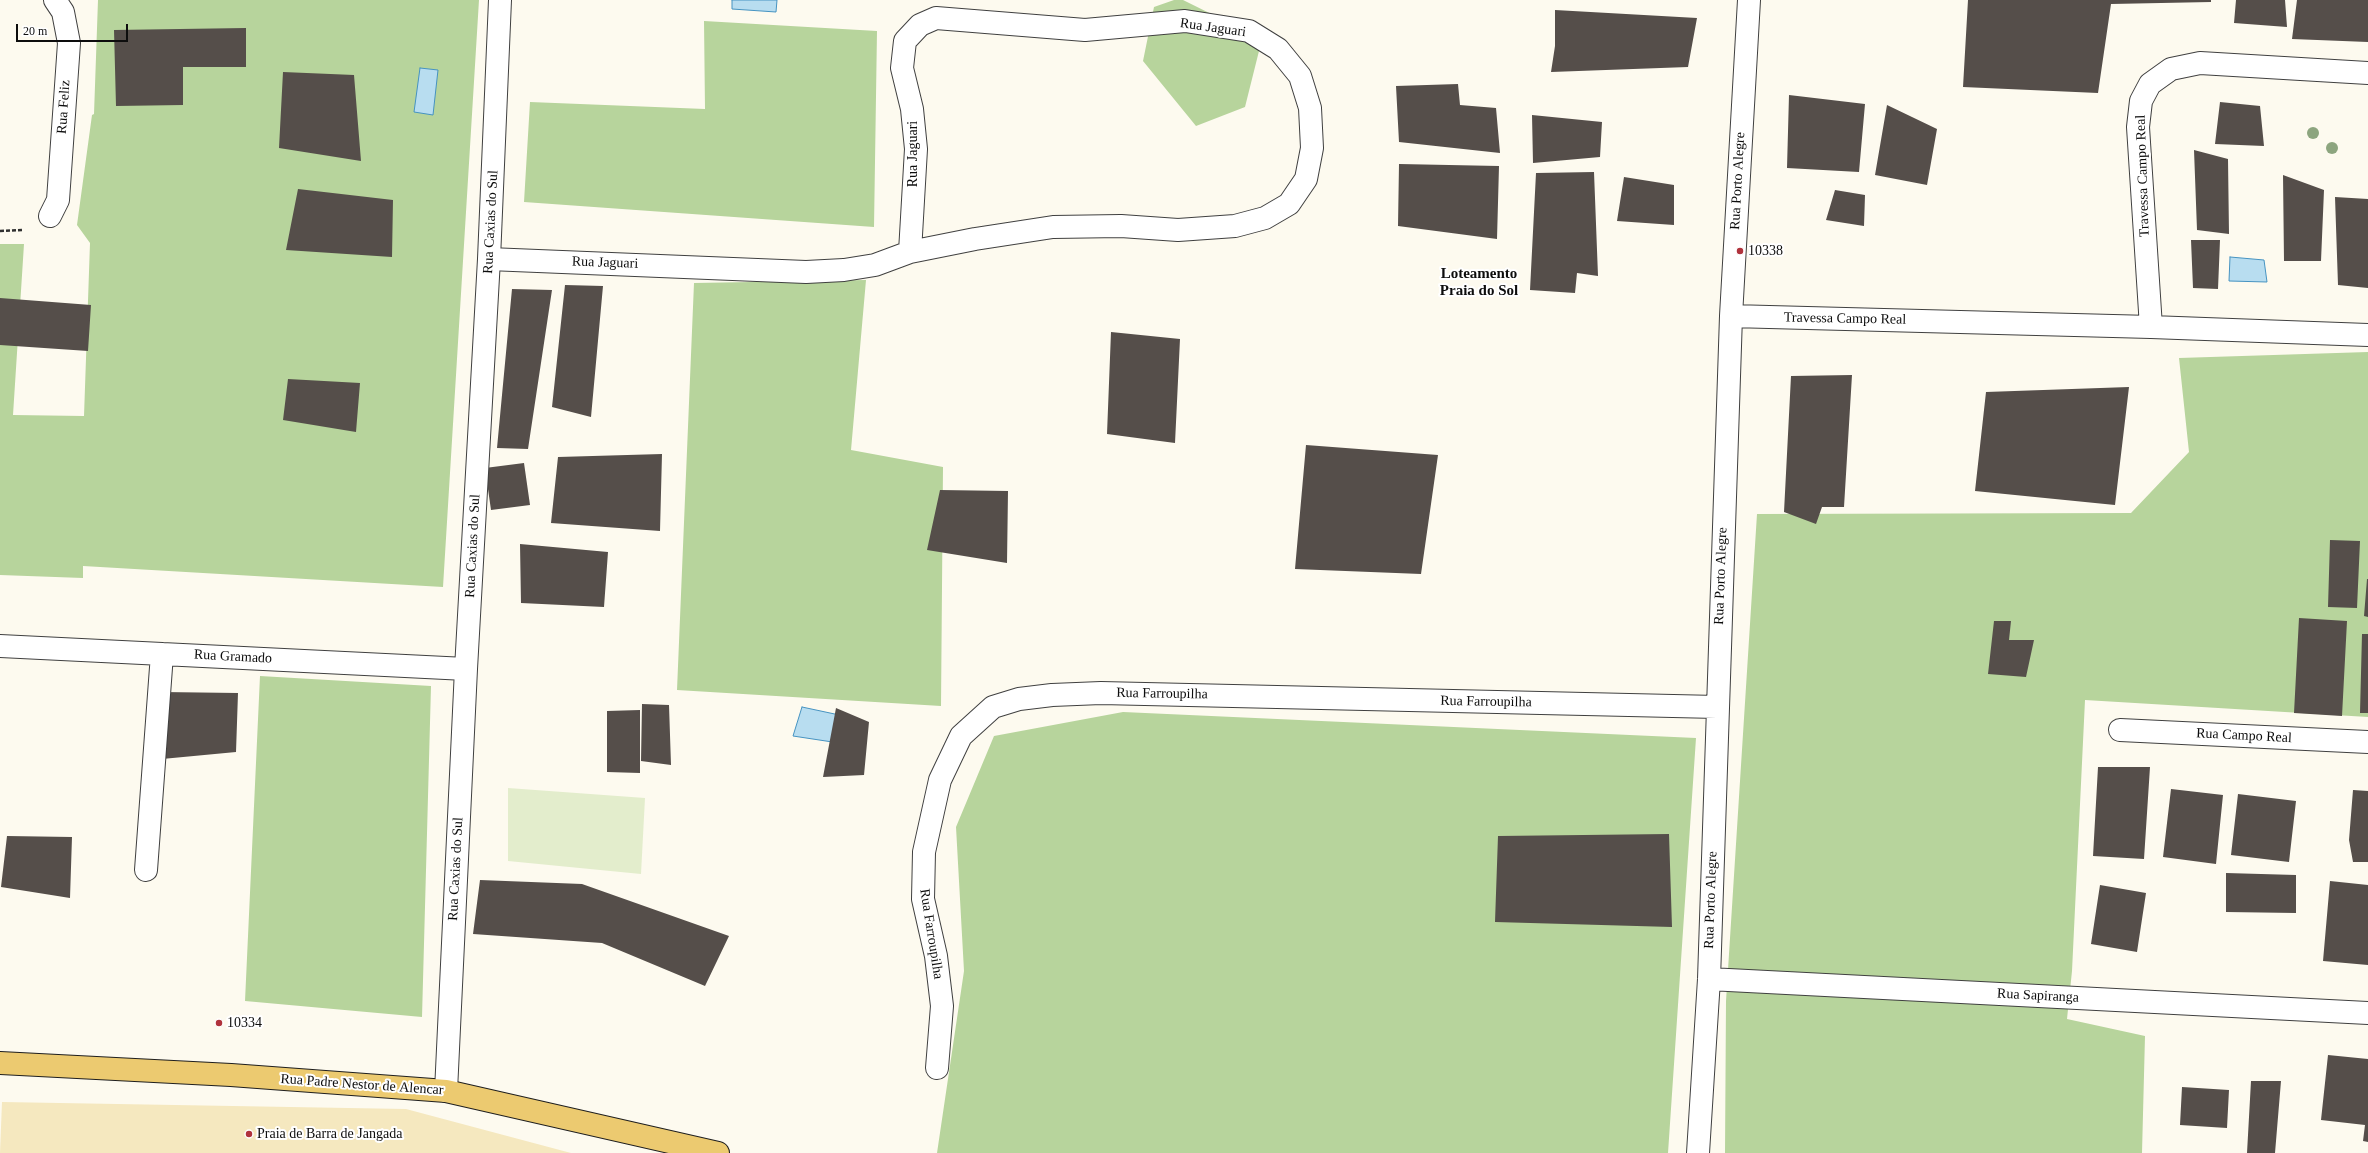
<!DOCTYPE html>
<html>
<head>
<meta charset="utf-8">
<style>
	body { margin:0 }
	#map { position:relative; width:2368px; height:1153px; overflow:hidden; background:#fdfaef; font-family:"Times New Roman",serif }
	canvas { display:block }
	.scale { position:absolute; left:16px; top:24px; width:112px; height:18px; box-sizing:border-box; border:2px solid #0d0d0d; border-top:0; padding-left:5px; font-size:12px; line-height:14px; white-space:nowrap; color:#0d0d0d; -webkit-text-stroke:3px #fff; paint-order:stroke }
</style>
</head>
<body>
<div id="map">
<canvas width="2368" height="1153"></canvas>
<div class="scale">20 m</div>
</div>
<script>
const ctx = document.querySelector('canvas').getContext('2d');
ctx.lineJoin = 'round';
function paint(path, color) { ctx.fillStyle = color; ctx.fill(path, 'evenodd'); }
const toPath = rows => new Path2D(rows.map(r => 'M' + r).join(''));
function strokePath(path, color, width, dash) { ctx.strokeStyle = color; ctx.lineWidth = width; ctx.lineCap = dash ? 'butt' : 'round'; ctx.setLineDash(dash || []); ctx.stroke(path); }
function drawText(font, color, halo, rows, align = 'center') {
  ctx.font = font + ' "Times New Roman",serif'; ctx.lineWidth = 4; ctx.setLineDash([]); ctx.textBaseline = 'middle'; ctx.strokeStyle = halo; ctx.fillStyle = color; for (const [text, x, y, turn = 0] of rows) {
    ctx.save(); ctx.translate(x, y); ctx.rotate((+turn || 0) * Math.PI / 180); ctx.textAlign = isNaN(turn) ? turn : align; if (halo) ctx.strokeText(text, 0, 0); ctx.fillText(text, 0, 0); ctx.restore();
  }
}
paint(toPath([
	[98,0,479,0,443,587,83,566,83,578,0,575,0,244,24,244,13,415,84,416,90,243,77,225,92,115,94,114],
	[1174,0,1183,0,1262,39,1245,107,1196,126,1143,61,1154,7],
	[704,21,877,31,874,227,524,202,530,102,705,109],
	[866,280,851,450,943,467,941,706,677,690,694,283],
	[2368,352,2368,717,2085,700,2072,971,2067,1019,2145,1036,2142,1153,1725,1153,1726,1001,1757,514,2131,513,2189,452,2179,358],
	[260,676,431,686,422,1017,245,1001],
	[1123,712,1696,738,1668,1153,937,1153,964,971,956,827,994,736]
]), '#b7d49c');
paint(toPath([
	[2,1102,406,1109,571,1153,0,1153]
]), '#f5e8bf');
paint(toPath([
	[508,788,645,798,641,874,508,861]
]), '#e3edcc');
const water = toPath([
	[732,0,777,0,776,12,732,9,732,0],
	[420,68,438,70,433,115,414,112,420,68],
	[2230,257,2264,260,2267,282,2229,281,2230,257],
	[802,707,844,716,839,743,793,736,802,707]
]);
paint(water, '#b8ddf0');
strokePath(water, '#4693c1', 1);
paint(toPath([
	[1968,0,2211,0,2211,2,2111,4,2098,93,1963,87],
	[2236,0,2285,0,2287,27,2234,23],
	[2297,0,2368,0,2368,42,2292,39],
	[1555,10,1697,18,1688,67,1551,72,1555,46],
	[246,28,246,67,183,67,183,105,116,106,114,30],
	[283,72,354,75,361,161,279,148],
	[1458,84,1460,105,1496,108,1500,153,1399,142,1396,86],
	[1789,95,1865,104,1859,172,1787,168],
	[2220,102,2260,106,2264,146,2215,144],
	[1887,105,1937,129,1927,185,1875,175],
	[1532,115,1602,122,1600,157,1533,163],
	[2194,150,2228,159,2229,234,2197,230],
	[1399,164,1499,166,1497,239,1398,226],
	[1594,172,1598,276,1577,273,1575,293,1530,290,1536,173],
	[2283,175,2324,190,2321,261,2284,261],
	[1624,177,1674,185,1674,225,1617,221],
	[298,189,393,200,392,257,286,250],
	[1835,190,1865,195,1864,226,1826,220],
	[2335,197,2368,199,2368,288,2338,285],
	[2191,240,2220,240,2218,289,2193,288],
	[565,285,603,286,591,417,552,407],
	[512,289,552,290,528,449,497,448],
	[0,298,91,305,88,351,0,345],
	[1111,332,1180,339,1175,443,1107,434],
	[1852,375,1844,507,1822,507,1816,524,1784,512,1791,376],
	[288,379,360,383,356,432,283,420],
	[2129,387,2115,505,1975,491,1986,392],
	[1306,445,1438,455,1421,574,1295,569],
	[662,454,660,531,551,523,558,457],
	[524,463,530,505,491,510,485,468],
	[940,490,1008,491,1007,563,927,550],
	[2330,540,2360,541,2357,608,2328,607],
	[520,544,608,552,604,607,521,603],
	[2367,579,2368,579,2368,617,2364,616],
	[2299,618,2347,621,2342,716,2294,713],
	[1994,621,2011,621,2009,640,2034,640,2026,677,1988,674],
	[2362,634,2368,634,2368,713,2360,713],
	[162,692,238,693,236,752,162,759],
	[642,704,669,705,671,765,641,761],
	[836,708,869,722,864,775,823,777],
	[640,710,640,773,607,772,607,711],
	[2098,767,2150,767,2144,859,2093,856],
	[2171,789,2223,795,2216,864,2163,857],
	[2353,790,2368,791,2368,862,2353,862,2349,840],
	[2238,794,2296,801,2289,862,2231,855],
	[1669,834,1672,927,1495,922,1498,836],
	[7,836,72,837,70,898,1,887],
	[2226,873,2296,875,2296,913,2226,912],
	[480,880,582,884,729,936,705,986,602,943,473,934],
	[2330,881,2368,885,2368,965,2323,961],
	[2100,885,2146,893,2137,952,2091,944],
	[2328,1055,2368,1059,2368,1142,2363,1141,2365,1125,2321,1120],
	[2251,1081,2281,1081,2275,1153,2247,1153],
	[2182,1087,2229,1090,2227,1128,2180,1125]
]), '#554e4a');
const minor = toPath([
	[50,216,58,200,69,43,63,12,55,0],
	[489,259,806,272,844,270,875,265,910,252,975,239,1053,227,1121,226,1178,230,1235,226,1265,218,1289,204,1306,179,1312,148,1310,108,1300,76,1278,49,1249,31,1185,21,1085,30,936,18,920,25,905,41,902,68,912,109,916,149,910,252],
	[1731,316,2151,327,2368,335],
	[2151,327,2138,127,2141,101,2150,84,2171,69,2200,63,2368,73],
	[0,646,466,669],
	[2120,730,2368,742],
	[146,870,162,654],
	[1709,979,2368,1013],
	[937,1068,942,1006,936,956,923,899,924,852,940,780,961,736,993,707,1019,699,1052,695,1101,693,1717,707],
	[446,1091,466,669,489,259,500,0],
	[1698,1153,1709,979,1731,316,1749,0]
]);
const major = toPath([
	[0,1063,231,1075,446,1091,718,1153]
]);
strokePath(minor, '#404040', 24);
strokePath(major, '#1e1e1e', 24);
strokePath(toPath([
	[0,231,23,230]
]), '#2f2f2f', 2.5, [4, 2]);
strokePath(minor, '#fff', 22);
strokePath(major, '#ecca70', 22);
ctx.fillStyle = '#8da57f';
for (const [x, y] of [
	[2313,133],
	[2332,148]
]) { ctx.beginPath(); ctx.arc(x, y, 6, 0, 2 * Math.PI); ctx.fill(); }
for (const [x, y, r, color] of [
	[1740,251,4,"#b0323c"],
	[219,1023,4,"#b0323c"],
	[249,1134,4,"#b0323c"]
]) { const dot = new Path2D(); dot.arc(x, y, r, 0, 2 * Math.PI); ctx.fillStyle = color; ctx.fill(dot); strokePath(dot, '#fff', 1.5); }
drawText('14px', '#0d0d0d', '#fff', [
	["Rua Jaguari",1213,28,8],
	["Rua Feliz",64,107,-86],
	["Rua Jaguari",913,154,-90],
	["Travessa Campo Real",2143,176,-92],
	["Rua Porto Alegre",1738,181,-87],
	["Rua Caxias do Sul",491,222,-87],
	["Rua Jaguari",605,263,2],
	["Travessa Campo Real",1845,319,1],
	["Rua Caxias do Sul",473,546,-87],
	["Rua Porto Alegre",1721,576,-88],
	["Rua Gramado",233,657,3],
	["Rua Farroupilha",1162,694,1],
	["Rua Farroupilha",1486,702,1],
	["Rua Campo Real",2244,736,3],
	["Rua Caxias do Sul",456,869,-87],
	["Rua Porto Alegre",1711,900,-88],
	["Rua Farroupilha",931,934,81],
	["Rua Sapiranga",2038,996,3],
	["Rua Padre Nestor de Alencar",362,1085,4]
]);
drawText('14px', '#0d0d0d', '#fff', [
	["10338",1748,251],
	["10334",227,1023],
	["Praia de Barra de Jangada",257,1134]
], 'left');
drawText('bold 15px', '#0d0d0d', '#fff', [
	["Loteamento",1479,274],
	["Praia do Sol",1479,291]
]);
</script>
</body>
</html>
